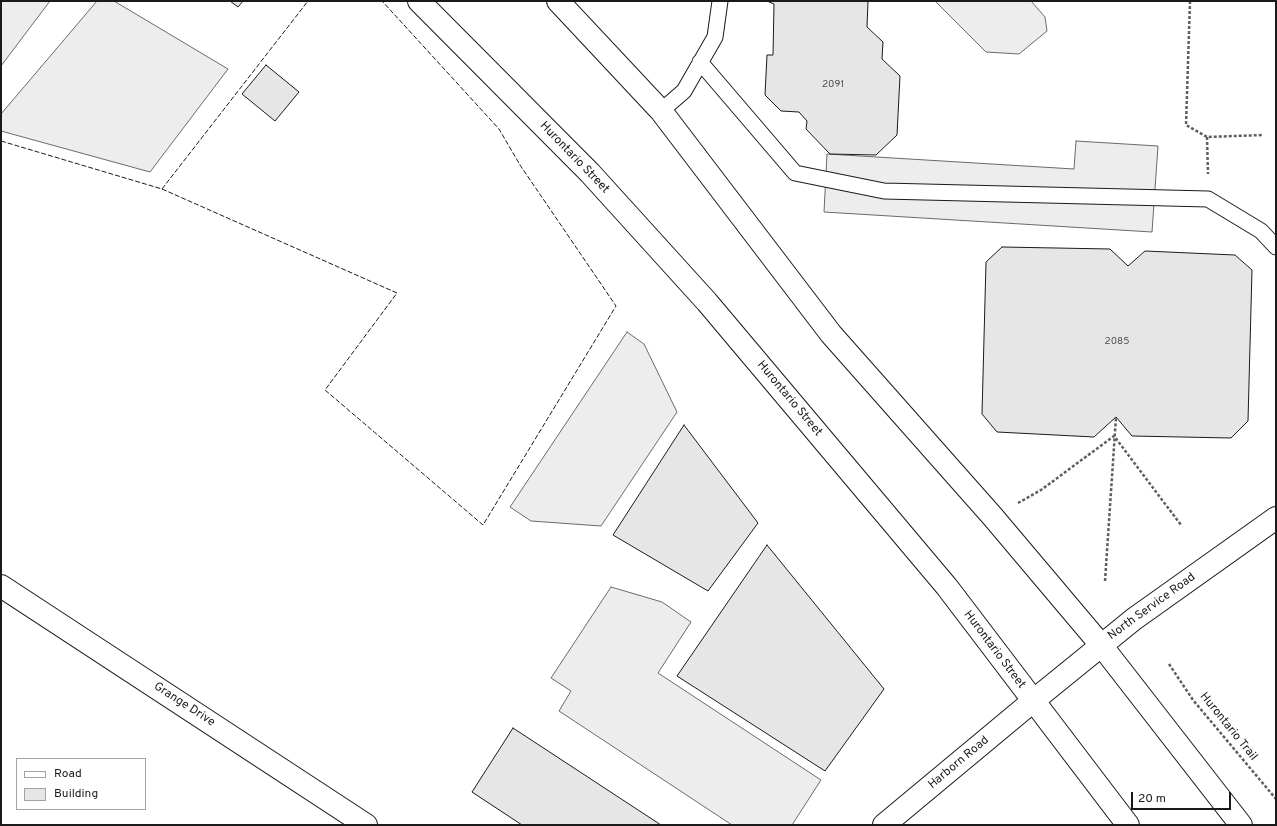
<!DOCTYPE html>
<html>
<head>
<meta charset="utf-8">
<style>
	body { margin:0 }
	#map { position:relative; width:1277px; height:826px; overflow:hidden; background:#fff; font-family:Overpass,sans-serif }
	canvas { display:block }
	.frame { position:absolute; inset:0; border:2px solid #1a1a1a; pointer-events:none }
	.legend { position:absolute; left:16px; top:758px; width:130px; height:52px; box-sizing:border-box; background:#fff; border:1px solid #a3a3a3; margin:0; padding:5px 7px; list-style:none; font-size:12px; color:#1a1a1a }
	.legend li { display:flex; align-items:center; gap:8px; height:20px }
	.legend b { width:20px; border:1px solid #a3a3a3 }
	.scale { position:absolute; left:1131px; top:792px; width:100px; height:18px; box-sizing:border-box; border:2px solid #1a1a1a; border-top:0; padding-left:5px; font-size:12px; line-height:14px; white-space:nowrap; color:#1a1a1a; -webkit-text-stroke:3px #fff; paint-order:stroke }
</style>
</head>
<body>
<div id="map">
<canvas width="1277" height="826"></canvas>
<div class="frame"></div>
<ul class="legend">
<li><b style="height:5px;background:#fff"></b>Road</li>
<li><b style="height:11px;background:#e6e6e6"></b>Building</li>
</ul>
<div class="scale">20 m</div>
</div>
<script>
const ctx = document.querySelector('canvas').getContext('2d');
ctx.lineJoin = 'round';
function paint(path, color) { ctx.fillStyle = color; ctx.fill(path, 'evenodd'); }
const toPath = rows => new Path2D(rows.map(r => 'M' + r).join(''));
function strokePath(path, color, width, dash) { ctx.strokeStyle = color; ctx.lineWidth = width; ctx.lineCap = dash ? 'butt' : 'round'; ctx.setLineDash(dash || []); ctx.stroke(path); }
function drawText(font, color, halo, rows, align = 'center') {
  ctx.font = font + ' Overpass,sans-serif'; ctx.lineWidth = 3; ctx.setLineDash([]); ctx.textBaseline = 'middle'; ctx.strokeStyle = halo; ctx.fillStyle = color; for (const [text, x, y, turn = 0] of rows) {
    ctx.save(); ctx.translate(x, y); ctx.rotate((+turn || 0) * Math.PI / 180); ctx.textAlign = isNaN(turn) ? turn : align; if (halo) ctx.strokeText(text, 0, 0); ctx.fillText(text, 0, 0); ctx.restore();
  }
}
const built = toPath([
	[1,1,50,1,1,66,1,1],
	[97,1,114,1,228,69,150,172,1,131,1,114,97,1],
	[935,1,1031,1,1045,17,1047,31,1019,54,986,52,935,1],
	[1076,141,1158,146,1152,232,824,212,827,154,1074,169,1076,141],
	[627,332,644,344,677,412,601,526,531,521,510,507,627,332],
	[611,587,662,602,691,622,658,673,821,780,792,825,732,825,559,711,571,691,551,678,611,587]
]);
paint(built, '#ededed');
strokePath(built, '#6a6a6a', 1);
const building = toPath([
	[230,1,243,1,238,7,230,1],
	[767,1,868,1,867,27,883,42,882,59,900,76,897,135,876,155,830,154,806,129,807,121,799,112,781,111,765,95,767,55,773,55,774,4,767,1],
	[266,65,299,92,275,121,242,94,266,65],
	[1002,247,1110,249,1128,266,1145,251,1235,255,1252,270,1248,421,1231,438,1132,436,1116,417,1094,437,997,432,982,414,986,262,1002,247],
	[684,425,758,523,708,591,613,535,684,425],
	[767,545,884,689,825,771,677,676,767,545],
	[513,728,661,825,522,825,472,792,513,728]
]);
paint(building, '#e6e6e6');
strokePath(building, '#1a1a1a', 1);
const lane = toPath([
	[700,62,795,173,884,191,1208,199,1261,231,1276,247],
	[661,111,684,91,715,37,720,1]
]);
const street = toPath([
	[1,586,366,825],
	[884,825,1033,701]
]);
const secondary = toPath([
	[1033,701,1134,619,1276,518]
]);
const primary = toPath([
	[419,1,590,173,707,302,947,587,1128,825],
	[558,1,661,111,831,334,993,517,1101,645,1241,825]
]);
strokePath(lane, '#1a1a1a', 17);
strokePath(street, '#1a1a1a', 24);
strokePath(secondary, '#1a1a1a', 24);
strokePath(primary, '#1a1a1a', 24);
strokePath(toPath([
	[1190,1,1186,125,1207,137,1263,135],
	[1207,137,1208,174],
	[1018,503,1041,490,1114,436,1181,525],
	[1105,581,1116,417],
	[1169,664,1193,700,1276,799]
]), '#5f5f5f', 2.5, [3, 2]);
strokePath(lane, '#fff', 15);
strokePath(street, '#fff', 22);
strokePath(secondary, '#fff', 22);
strokePath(primary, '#fff', 22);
strokePath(toPath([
	[1,141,162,189,397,293,325,390,483,525,616,306,520,165,499,129,382,1],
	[162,189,308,1]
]), '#1a1a1a', 1, [5, 2]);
drawText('10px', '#4d4d4d', null, [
	["2091",833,85],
	["2085",1117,342]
]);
drawText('12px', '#1a1a1a', '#fff', [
	["Hurontario Street",574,158,46],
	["Hurontario Street",789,399,50],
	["North Service Road",1152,607,-36],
	["Hurontario Street",994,650,53],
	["Grange Drive",184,705,33],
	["Hurontario Trail",1228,727,51],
	["Harborn Road",959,763,-40]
]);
</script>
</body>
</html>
